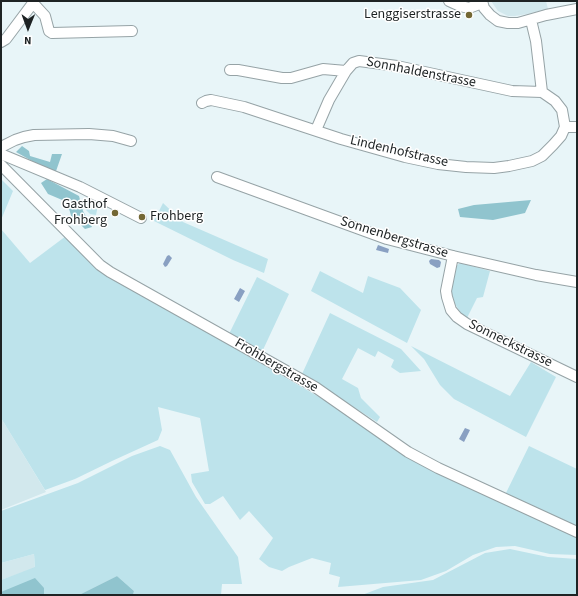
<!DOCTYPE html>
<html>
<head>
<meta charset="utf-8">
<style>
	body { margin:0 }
	#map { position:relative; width:578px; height:596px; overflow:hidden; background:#e8f5f8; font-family:"Source Sans 3",sans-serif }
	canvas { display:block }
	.frame { position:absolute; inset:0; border:2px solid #1e2324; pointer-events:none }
	.north { position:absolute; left:8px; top:8px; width:40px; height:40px; -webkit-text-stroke:3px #fff; paint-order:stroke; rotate:181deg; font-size:11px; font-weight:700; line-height:16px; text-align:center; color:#1e2324 }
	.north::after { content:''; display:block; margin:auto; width:14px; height:18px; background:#1e2324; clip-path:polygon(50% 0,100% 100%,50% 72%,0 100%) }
</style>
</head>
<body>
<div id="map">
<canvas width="578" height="596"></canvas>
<div class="frame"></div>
<div class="north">N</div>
</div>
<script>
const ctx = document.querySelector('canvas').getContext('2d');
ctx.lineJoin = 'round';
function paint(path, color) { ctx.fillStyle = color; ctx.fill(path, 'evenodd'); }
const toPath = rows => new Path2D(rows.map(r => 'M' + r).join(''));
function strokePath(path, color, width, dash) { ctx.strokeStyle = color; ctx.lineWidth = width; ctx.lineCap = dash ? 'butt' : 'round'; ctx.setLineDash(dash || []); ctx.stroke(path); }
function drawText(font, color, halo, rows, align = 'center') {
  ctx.font = font + ' "Source Sans 3",sans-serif'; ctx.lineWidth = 3; ctx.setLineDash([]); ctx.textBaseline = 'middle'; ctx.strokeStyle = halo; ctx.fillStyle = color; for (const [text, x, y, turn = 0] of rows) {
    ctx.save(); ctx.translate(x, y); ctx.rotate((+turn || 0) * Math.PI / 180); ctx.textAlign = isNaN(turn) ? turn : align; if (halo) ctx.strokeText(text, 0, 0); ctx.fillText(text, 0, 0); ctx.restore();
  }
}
paint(toPath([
	[491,1,546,1,548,9,527,14,515,16,508,16,498,11],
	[1,418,46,492,1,510],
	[34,554,35,568,1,580,1,563]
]), '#d2e8ed');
paint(toPath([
	[1,179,13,191,1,220],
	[83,201,89,204,98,205,96,215,90,214,86,210,82,204],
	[163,203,183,222,268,259,264,273,233,260,154,221],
	[1,229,30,263,66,236,106,274,345,412,414,461,577,536,577,555,550,554,515,546,496,547,473,555,446,571,421,580,338,587,340,577,329,574,331,563,312,558,289,567,282,571,269,567,259,559,273,538,249,511,240,520,223,496,210,504,205,504,192,482,191,474,209,471,200,418,158,407,162,430,158,440,112,461,75,479,45,490,1,418],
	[460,263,490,271,483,297,477,298,467,318,460,312,455,304,451,291,456,266],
	[320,271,363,293,368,276,400,288,421,310,407,343,311,291],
	[257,277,289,294,262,352,229,334],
	[330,313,401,349,421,371,400,373,391,367,394,360,378,351,375,357,358,348,342,379,358,388,361,398,380,417,377,422,302,374],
	[411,346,510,396,531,362,556,377,526,437,454,399,440,385,424,359],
	[160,446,170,450,196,497,238,557,242,584,222,584,221,595,133,595,134,591,117,576,79,595,44,595,44,588,1,592,1,580,35,567,34,554,1,563,1,511,78,483,132,456],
	[529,446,577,469,577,525,574,527,505,495],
	[510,549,548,557,577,559,577,595,362,595,383,587,433,580,485,553]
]), '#bde3eb');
paint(toPath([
	[22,146,29,151,30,156,50,162,52,154,62,154,55,174,16,152],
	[47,179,79,196,83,211,92,227,85,229,80,224,73,222,67,202,48,194,41,183],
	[531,200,525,213,493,220,460,217,458,209,474,205],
	[117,576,134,591,133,595,79,595],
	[35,578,44,588,44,595,1,595,1,592]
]), '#90c4ce');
paint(toPath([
	[378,245,389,249,388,253,376,250],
	[169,255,172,258,167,266,165,267,163,264,167,256],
	[431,259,439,260,441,262,440,267,437,268,430,264,429,261],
	[240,288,245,291,239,302,234,299],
	[465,428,470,430,464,442,459,439]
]), '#89a0c2');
const minor = toPath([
	[33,1,33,3,45,16,49,31,52,33,132,31],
	[449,1,460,6,469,8,482,3],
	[482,1,484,8,490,15,498,21,508,23,518,23,546,15,577,9],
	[1,42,6,39,33,3],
	[230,70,238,70,282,78,291,78,323,69,346,71],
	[202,103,206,101,211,100,244,107,341,139,405,157,438,164,466,167,494,168,509,166,532,161,542,156,553,145,561,136,565,127,562,110,555,101,542,92,536,41,531,20],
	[565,127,577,127],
	[316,130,329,100,346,71,353,63,359,61,397,66,512,91,542,92],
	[1,147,15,140,24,137,34,135,89,134,113,136,131,141],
	[1,154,80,187,141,218],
	[1,165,100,265,110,272,315,387,408,452,438,468,577,532],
	[217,177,387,239,453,256,536,275,577,282],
	[453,256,446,291,447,297,451,310,457,317,467,324,577,377]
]);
strokePath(minor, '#96a3a6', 12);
strokePath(minor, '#fff', 10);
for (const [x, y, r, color] of [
	[469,15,4,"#736734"],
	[115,213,4,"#736734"],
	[142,217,4,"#736734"]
]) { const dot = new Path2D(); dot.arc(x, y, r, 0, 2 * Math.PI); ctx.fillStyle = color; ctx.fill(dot); strokePath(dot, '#fff', 1.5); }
drawText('14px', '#1e2324', '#fff', [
	["Lenggiserstrasse",461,15],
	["Gasthof",107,205],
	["Frohberg",107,221],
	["Frohberg",150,217,"left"]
], 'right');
drawText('14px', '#1e2324', '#fff', [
	["Sonnhaldenstrasse",421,73,11],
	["Lindenhofstrasse",399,152,13],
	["Sonnenbergstrasse",394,238,17],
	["Sonneckstrasse",510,344,26],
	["Frohbergstrasse",276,366,30]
]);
</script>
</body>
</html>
